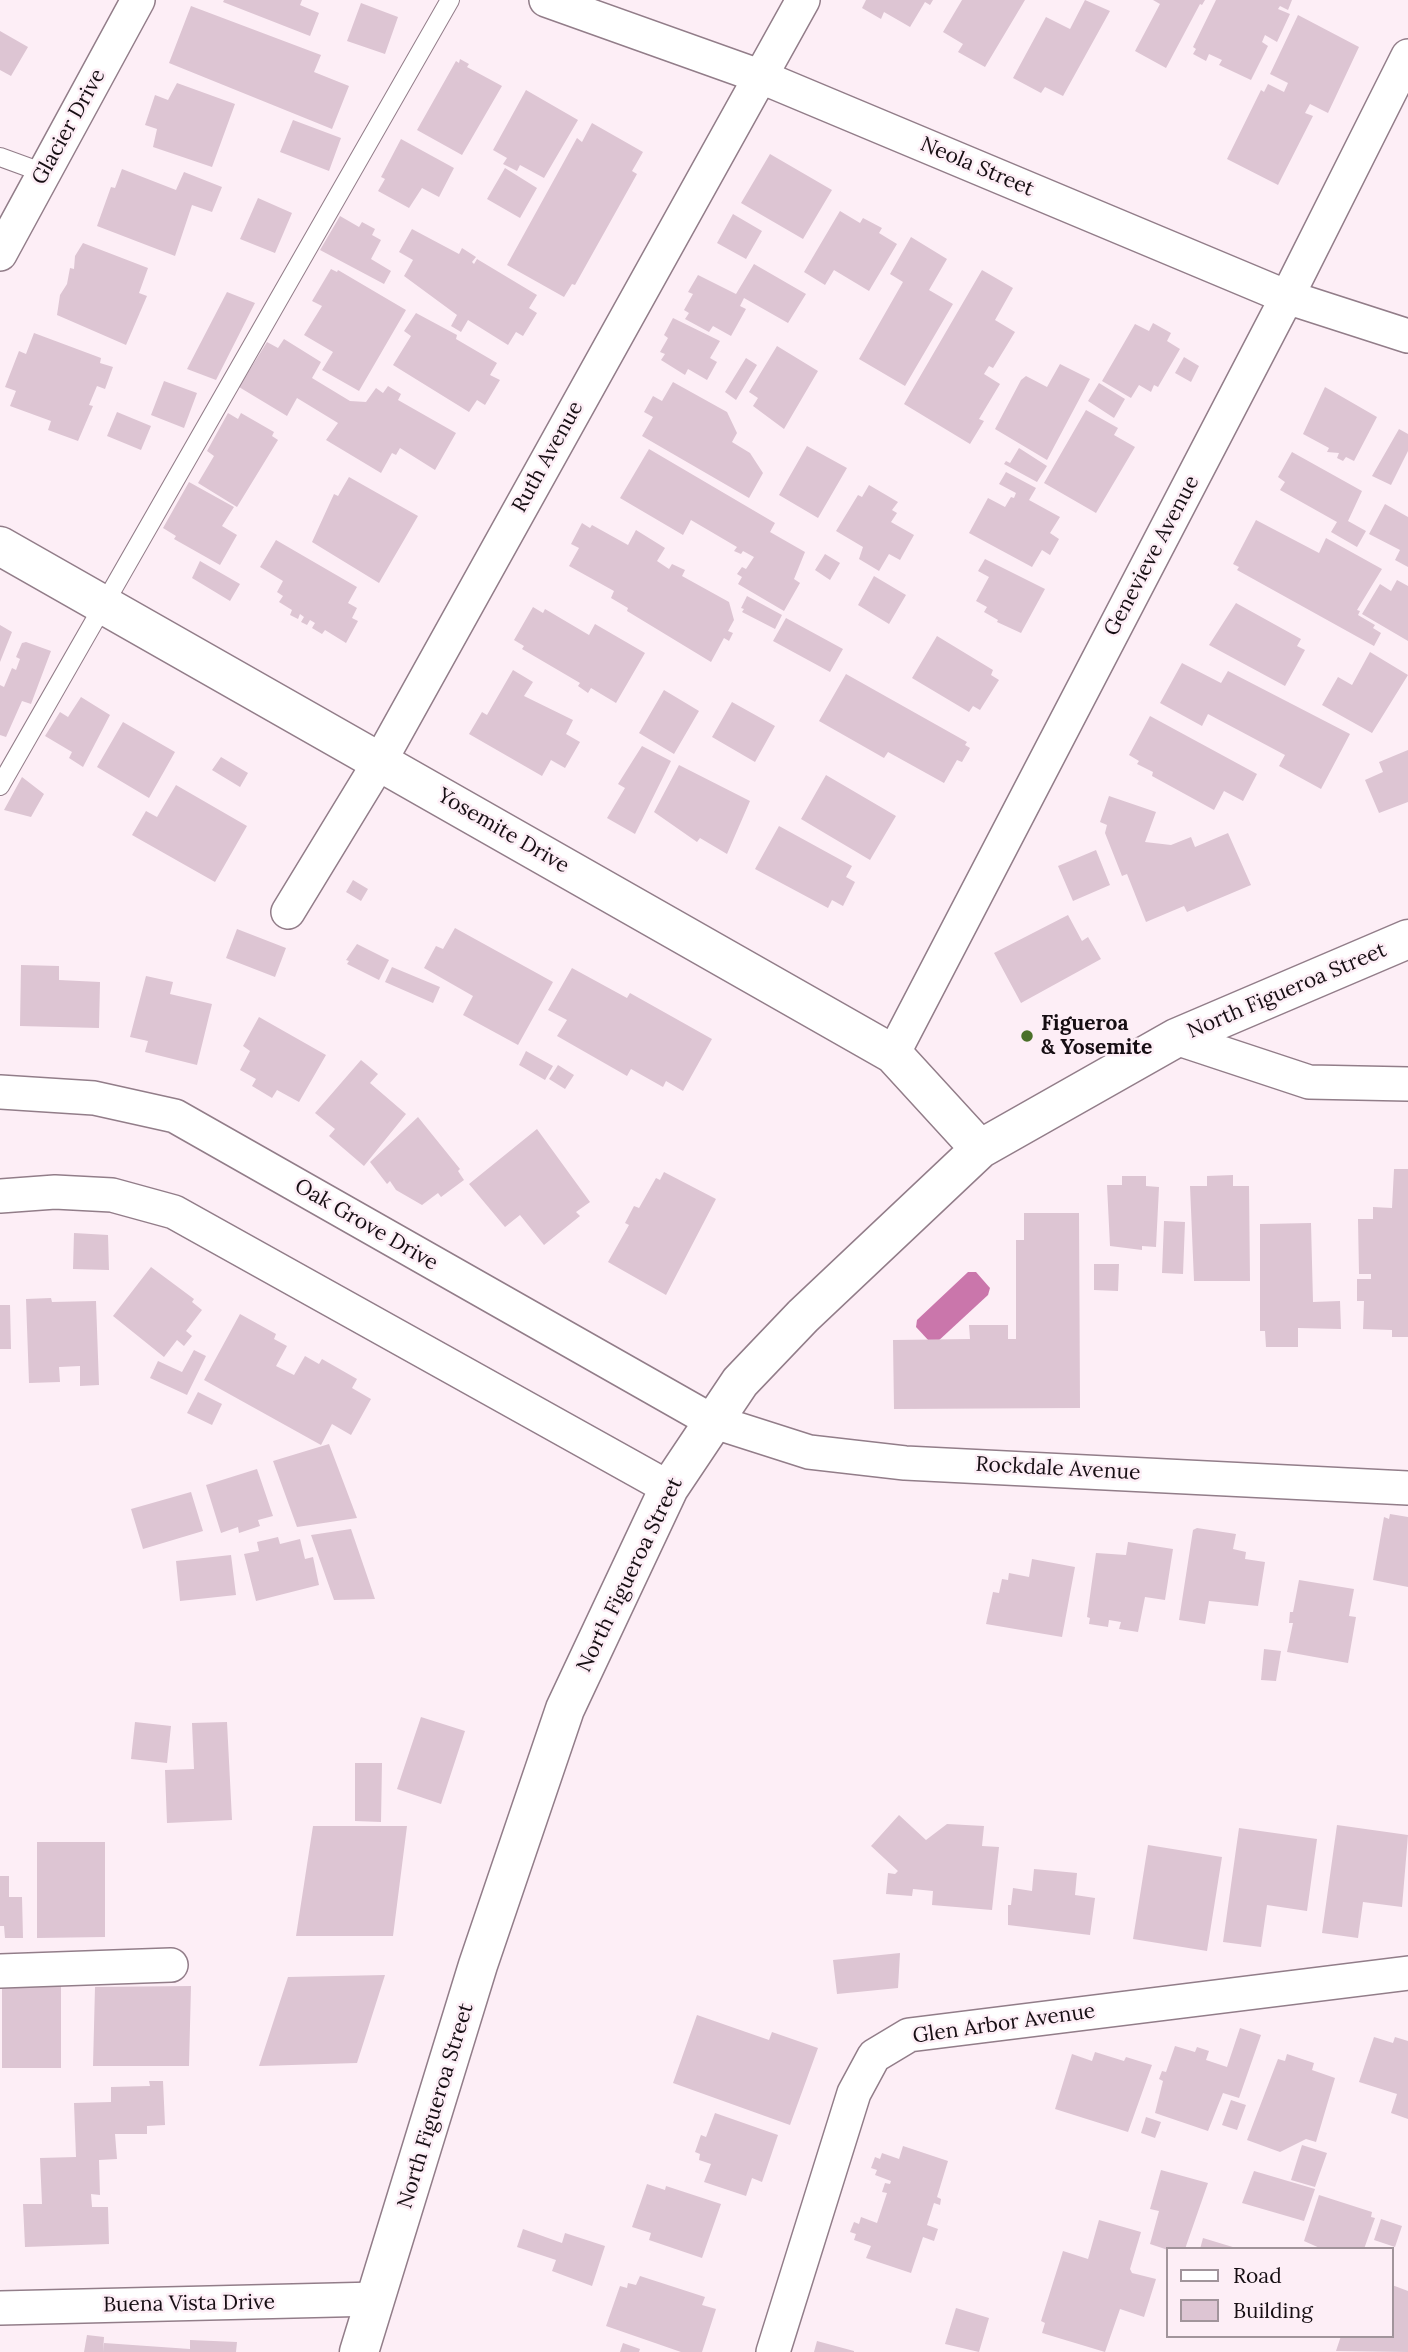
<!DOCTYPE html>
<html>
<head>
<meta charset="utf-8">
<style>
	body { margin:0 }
	#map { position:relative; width:1408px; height:2352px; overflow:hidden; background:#fdeef6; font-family:Lora,serif }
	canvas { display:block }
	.legend { position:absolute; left:1166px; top:2247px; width:228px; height:91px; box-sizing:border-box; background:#fdeef6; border:2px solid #a1949b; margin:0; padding:9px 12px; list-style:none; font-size:21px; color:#160e13 }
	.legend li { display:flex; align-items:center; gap:14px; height:35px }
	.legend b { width:35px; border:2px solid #a1949b }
</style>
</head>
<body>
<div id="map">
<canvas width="1408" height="2352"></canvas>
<ul class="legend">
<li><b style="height:9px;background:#fff"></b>Road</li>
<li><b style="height:19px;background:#ddc5d3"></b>Building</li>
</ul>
</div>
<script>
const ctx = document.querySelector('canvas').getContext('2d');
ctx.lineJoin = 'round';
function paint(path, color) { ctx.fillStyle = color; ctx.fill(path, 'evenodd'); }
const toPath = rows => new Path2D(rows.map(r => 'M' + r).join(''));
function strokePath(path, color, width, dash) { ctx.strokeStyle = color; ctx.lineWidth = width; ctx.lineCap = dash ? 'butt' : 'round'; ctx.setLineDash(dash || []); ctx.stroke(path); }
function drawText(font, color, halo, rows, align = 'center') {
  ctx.font = font + ' Lora,serif'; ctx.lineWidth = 5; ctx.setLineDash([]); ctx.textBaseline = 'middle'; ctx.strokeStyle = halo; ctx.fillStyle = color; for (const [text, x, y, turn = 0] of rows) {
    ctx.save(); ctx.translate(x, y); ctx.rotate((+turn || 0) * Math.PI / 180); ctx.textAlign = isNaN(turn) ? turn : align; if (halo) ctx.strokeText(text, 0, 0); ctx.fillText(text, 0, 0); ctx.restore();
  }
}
paint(toPath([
	[968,1272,976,1272,990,1288,988,1295,936,1343,930,1342,916,1327,917,1320]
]), '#ca76ab');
paint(toPath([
	[224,0,302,0,300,5,319,13,310,36,223,2],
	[866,0,933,0,930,5,925,2,910,27,884,12,881,19,862,8],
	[962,0,1025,0,985,67,958,52,963,44,943,32],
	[1085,0,1110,11,1063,96,1045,87,1041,93,1013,78,1046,17,1070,29],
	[1153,0,1205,0,1202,5,1200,4,1166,68,1135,51,1160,4],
	[1216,0,1292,0,1288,10,1280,6,1278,9,1290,14,1277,42,1265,35,1262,42,1268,46,1251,80,1219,65,1222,60,1209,54,1206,61,1193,54,1196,49,1193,47],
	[361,3,398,17,385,54,347,41],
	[191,6,321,55,314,72,349,86,332,129,169,63],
	[1298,15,1359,47,1328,113,1310,104,1305,113,1313,116,1278,185,1227,159,1261,90,1264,92,1268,84,1284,92,1288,83,1270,74],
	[0,31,28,47,11,76,0,70],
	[460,59,469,64,467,67,502,86,462,155,417,130,456,61,459,63],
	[177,83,235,104,212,167,153,147,157,129,145,125,155,95,168,100],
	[526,90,578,120,544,178,520,165,517,171,503,164,507,158,493,150],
	[293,120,341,138,329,171,280,152],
	[592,123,643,152,632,171,637,174,575,285,572,284,564,297,507,265,577,138,582,142],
	[401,139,454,168,439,197,422,188,409,208,378,191,385,179,381,177],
	[770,154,832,190,803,239,741,203],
	[505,168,537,188,520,218,487,199],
	[122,169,176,190,184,172,222,187,212,212,192,205,175,256,97,226,111,187,115,188],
	[258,198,292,213,275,253,240,239],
	[840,211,860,223,863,218,882,228,879,233,897,244,869,291,834,270,825,285,804,272],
	[733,214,762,231,746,259,717,243],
	[340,216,359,227,362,222,375,229,372,235,381,240,371,259,391,271,384,284,320,250],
	[412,229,459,254,462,248,476,257,472,262,474,264,477,259,537,295,529,308,537,313,523,336,516,332,508,345,468,320,461,332,451,326,457,315,404,276,413,260,399,252],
	[911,237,947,259,929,290,953,304,905,386,859,359,903,282,890,274],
	[83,243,148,268,139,293,147,296,126,345,57,315,60,295,67,284,70,268,74,269,75,256],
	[754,264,806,294,788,323,744,298,740,306,746,309,731,336,713,326,709,332,685,319,689,313,684,310,693,294,688,292,698,275,736,294],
	[331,269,337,272,338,270,406,310,359,391,322,370,333,352,304,335,322,306,312,301],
	[982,270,1013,288,995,320,1015,332,993,368,989,366,984,374,1000,384,979,419,984,421,970,444,904,404],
	[227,292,255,303,216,380,187,369],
	[416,313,457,335,456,339,497,363,490,375,500,380,485,405,477,400,469,412,393,365,411,336,404,331],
	[673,318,720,341,710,358,717,362,707,380,688,369,685,375,661,360,665,354,660,352,668,338,664,335],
	[1153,323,1171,333,1167,341,1180,349,1158,387,1154,385,1151,392,1139,385,1131,398,1102,381,1135,324,1149,331],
	[34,333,101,358,100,363,113,367,105,389,97,386,89,405,93,406,78,441,48,430,51,421,10,406,16,391,5,387,19,351,26,354],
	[284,339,321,362,312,378,350,401,366,402,376,388,383,393,388,386,401,394,398,400,456,433,435,470,400,448,396,455,392,453,381,473,326,440,338,423,297,398,287,416,239,387,267,342,278,348],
	[777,346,818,371,784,429,753,406,758,398,749,392],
	[1184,357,1199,366,1191,382,1175,373],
	[746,358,757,365,736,400,725,392],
	[1060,364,1090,379,1047,460,995,429,1021,380,1026,376,1047,387],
	[164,381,197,393,184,428,151,415],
	[673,382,727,412,737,433,732,442,750,453,763,473,749,498,642,436,653,417,644,412,653,396,662,401],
	[1099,383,1125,399,1114,418,1088,401],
	[1325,387,1377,417,1354,461,1346,457,1343,461,1337,458,1339,453,1327,452,1329,448,1303,434],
	[1086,410,1118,428,1114,435,1135,447,1096,513,1044,483],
	[117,412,151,426,141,450,107,436],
	[228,413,238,419,241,413,274,432,272,436,278,440,237,507,198,483,214,456,207,451],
	[1399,429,1408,434,1408,451,1391,485,1372,476],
	[807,446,847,468,818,518,779,495],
	[1019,448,1047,466,1037,482,1004,464,1006,461,1010,463],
	[649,449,775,523,770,532,805,552,794,579,800,583,784,611,738,584,742,577,737,574,742,567,746,569,754,557,743,551,741,554,734,551,737,547,691,520,683,535,620,498],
	[1292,452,1362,491,1348,521,1366,531,1357,547,1331,532,1337,522,1280,490,1285,482,1278,477],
	[1006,472,1036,488,1029,500,1060,517,1050,533,1059,539,1050,555,1042,550,1032,567,969,533,988,498,1005,507,1011,497,1014,498,1016,493,999,484],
	[349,477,418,516,379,583,312,542,334,494,338,496],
	[189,482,234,507,222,526,237,535,220,565,174,539,176,536,163,528],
	[869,485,898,502,892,510,897,513,891,522,914,535,900,560,889,554,879,571,859,559,863,547,836,531,858,495,862,497],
	[1385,504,1408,517,1408,567,1395,560,1400,550,1369,534],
	[1256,520,1319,553,1326,538,1382,569,1357,610,1360,611,1358,615,1375,625,1373,628,1381,633,1374,646,1237,570,1239,567,1233,564],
	[582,523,590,528,592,525,628,545,636,530,665,548,657,561,669,569,672,564,685,570,682,576,729,602,734,620,728,631,733,633,729,641,724,638,711,662,627,611,628,608,611,598,614,591,569,566,579,548,571,544],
	[276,540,357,587,348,603,357,608,352,618,358,621,346,643,325,630,322,634,312,628,315,623,310,620,307,625,301,622,304,617,300,614,298,619,290,615,292,610,279,602,283,596,277,592,283,581,260,567],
	[825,554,840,563,830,580,815,570],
	[985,559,1045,589,1021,633,997,622,998,620,984,612,987,607,976,601,989,577,978,571],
	[200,561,240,584,230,601,192,578],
	[874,576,906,595,889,624,858,605],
	[1397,580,1408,586,1408,641,1362,614,1380,584,1391,591],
	[747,596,782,615,775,629,742,612,744,609,741,608],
	[1236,603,1301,639,1297,646,1305,650,1285,686,1209,645],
	[533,607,543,613,545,609,589,635,595,624,645,653,616,703,591,688,588,693,578,686,580,683,522,649,524,646,514,640],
	[786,618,843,649,830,672,773,641],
	[0,625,12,632,0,662],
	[937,636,993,670,991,675,999,680,980,710,973,706,969,712,912,678],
	[26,642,51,651,31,704,22,701,6,737,0,735,0,685,4,687,12,668,16,670,20,659,16,657,22,643],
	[1370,652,1408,675,1372,733,1322,705,1338,677,1352,685],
	[1182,663,1221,683,1228,671,1350,734,1321,789,1279,766,1285,755,1208,714,1202,726,1160,703],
	[513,670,533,682,524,696,573,720,566,734,580,742,565,768,551,760,542,776,469,734,482,712,487,715],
	[846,674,967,742,965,745,970,748,962,762,957,760,944,783,888,752,884,758,819,721],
	[664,690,699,711,674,754,639,733],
	[81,697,110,715,83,767,69,758,72,752,45,736,60,712,68,717],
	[732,702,775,726,755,762,712,737],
	[1150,716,1257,774,1243,801,1224,791,1214,810,1152,776,1153,772,1137,764,1139,761,1129,755],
	[123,722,175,752,149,798,97,767],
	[642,746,671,761,635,834,607,818,625,788,618,784],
	[1408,750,1408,802,1379,813,1365,780,1383,772,1379,762],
	[221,757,248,773,240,787,212,770],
	[679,765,750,801,727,854,700,838,697,842,654,812],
	[826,775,896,816,870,860,801,819],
	[22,777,44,794,31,817,4,810],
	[176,785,247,826,215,882,132,835,146,811,157,817],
	[1109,796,1156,812,1145,842,1171,845,1191,837,1195,847,1228,833,1251,885,1187,912,1184,906,1146,922,1127,874,1122,876,1105,833,1107,825,1100,822],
	[779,826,852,866,846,877,855,882,843,906,832,900,828,908,755,869],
	[1096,850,1110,885,1073,901,1058,866],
	[353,880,368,889,361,901,346,892],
	[1068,915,1082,941,1088,937,1101,959,1021,1003,994,953],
	[455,928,553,982,518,1045,463,1015,473,996,424,968,436,946,443,949],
	[237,929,286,948,275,977,226,958],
	[357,944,389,960,379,980,347,964,349,961,346,960],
	[21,965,59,966,59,980,100,982,99,1028,20,1026],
	[392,967,440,987,433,1003,385,982],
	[572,968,627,998,630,993,712,1039,683,1091,666,1081,663,1087,631,1069,627,1076,557,1036,567,1020,548,1010],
	[146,976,173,982,170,994,212,1004,197,1065,145,1052,148,1041,130,1037],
	[259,1017,326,1055,299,1102,277,1090,272,1098,252,1086,256,1079,240,1070,250,1051,243,1046],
	[526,1051,553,1066,545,1080,519,1065],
	[361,1060,378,1074,370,1083,406,1114,364,1166,329,1136,335,1129,315,1113],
	[558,1065,574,1075,565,1089,549,1079],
	[418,1117,460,1169,458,1171,464,1180,441,1197,438,1193,422,1205,396,1190,390,1181,387,1184,370,1162],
	[537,1129,590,1202,576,1212,580,1216,544,1245,520,1215,505,1227,469,1184],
	[1394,1169,1408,1169,1408,1337,1392,1337,1392,1330,1363,1329,1364,1301,1357,1301,1357,1279,1371,1279,1371,1274,1359,1274,1358,1219,1373,1219,1373,1207,1392,1208],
	[664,1172,716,1199,666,1295,608,1262,629,1225,625,1223,634,1206,639,1208,656,1178,660,1180],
	[1233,1175,1233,1186,1249,1186,1250,1281,1194,1281,1190,1186,1207,1186,1207,1176],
	[1122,1176,1146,1176,1146,1186,1159,1187,1156,1247,1142,1246,1142,1250,1110,1246,1107,1185,1122,1185],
	[1024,1213,1079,1213,1080,1408,894,1409,893,1340,970,1339,969,1325,1008,1325,1008,1339,1016,1339,1016,1240,1024,1240],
	[1164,1221,1185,1222,1183,1274,1162,1273],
	[1311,1223,1313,1302,1340,1301,1341,1329,1298,1328,1298,1347,1266,1347,1265,1331,1260,1331,1260,1224],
	[74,1233,108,1235,109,1270,73,1269],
	[1094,1264,1119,1264,1118,1291,1094,1290],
	[151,1267,194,1299,192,1302,202,1310,186,1331,192,1336,184,1346,177,1340,164,1357,113,1316],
	[51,1298,52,1302,96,1301,99,1385,80,1386,80,1366,59,1367,60,1382,29,1383,26,1299],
	[0,1305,10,1305,11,1349,0,1349],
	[240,1314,276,1334,274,1339,287,1346,276,1366,294,1375,305,1356,319,1364,322,1359,357,1379,352,1388,371,1399,351,1435,332,1424,321,1445,204,1380],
	[194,1350,206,1356,187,1395,150,1378,158,1361,182,1372],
	[198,1392,222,1404,212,1425,187,1413],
	[329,1444,357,1518,297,1527,273,1461],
	[257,1469,273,1516,258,1520,260,1526,239,1533,238,1527,221,1533,206,1485],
	[191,1492,203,1531,143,1549,131,1509],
	[1390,1514,1408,1517,1408,1587,1373,1580,1384,1517,1389,1519],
	[1197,1528,1236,1534,1233,1549,1246,1552,1245,1559,1265,1562,1258,1606,1209,1601,1205,1624,1179,1620,1193,1530],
	[351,1529,375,1599,334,1600,311,1535],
	[278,1537,280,1544,300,1539,305,1559,313,1557,319,1585,256,1601,244,1554,259,1551,257,1542],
	[1128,1542,1173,1549,1165,1600,1145,1597,1138,1632,1119,1629,1121,1622,1109,1620,1108,1627,1089,1624,1090,1618,1087,1617,1096,1553,1126,1555],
	[231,1555,236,1595,180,1601,176,1561],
	[1032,1559,1075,1567,1062,1637,986,1624,993,1592,999,1593,1002,1579,1008,1580,1009,1573,1029,1577],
	[1299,1580,1354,1589,1349,1616,1356,1617,1348,1663,1287,1652,1293,1623,1289,1623,1290,1612,1293,1612],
	[1264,1649,1281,1651,1276,1681,1261,1680],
	[421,1717,465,1731,441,1804,397,1789],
	[135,1722,171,1726,167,1763,131,1759],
	[227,1722,232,1820,167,1823,165,1770,194,1769,192,1723],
	[355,1763,382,1763,381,1822,355,1821],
	[899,1815,926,1840,947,1824,984,1826,982,1846,999,1847,992,1910,932,1905,933,1891,913,1889,912,1896,886,1894,888,1873,895,1874,898,1871,871,1846],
	[1337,1825,1408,1835,1402,1907,1363,1902,1358,1938,1322,1933],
	[313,1826,407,1826,393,1936,296,1936],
	[1239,1828,1317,1839,1307,1911,1267,1905,1261,1947,1223,1942],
	[37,1842,105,1842,105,1937,37,1938],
	[1148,1845,1222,1857,1207,1951,1133,1939],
	[1034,1869,1077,1873,1075,1895,1095,1898,1090,1935,1008,1925,1008,1905,1011,1905,1013,1888,1032,1891],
	[0,1876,9,1876,9,1897,22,1897,23,1938,5,1938,4,1926,0,1926],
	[900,1953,898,1988,837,1994,833,1960],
	[385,1975,357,2063,259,2066,288,1977],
	[2,1985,61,1985,61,2068,2,2068],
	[191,1986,189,2066,93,2066,95,1987],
	[697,2015,769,2040,772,2032,818,2048,790,2125,673,2083],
	[1240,2028,1261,2035,1239,2098,1223,2093,1208,2131,1155,2113,1163,2081,1159,2079,1162,2071,1166,2072,1175,2046,1195,2052,1197,2047,1209,2051,1206,2060,1227,2067],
	[1374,2037,1393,2043,1395,2037,1408,2041,1408,2119,1391,2113,1397,2094,1359,2082],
	[1095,2052,1124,2061,1126,2057,1152,2065,1128,2132,1055,2109,1072,2054,1092,2061],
	[1287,2054,1314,2063,1312,2070,1335,2078,1316,2142,1306,2139,1280,2152,1247,2140,1278,2059,1285,2061],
	[149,2081,163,2081,165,2125,147,2126,147,2134,115,2134,117,2159,99,2160,100,2195,91,2194,92,2207,108,2207,109,2244,25,2247,23,2204,42,2204,40,2158,76,2157,74,2103,111,2102,111,2087,150,2086],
	[1231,2100,1246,2105,1237,2130,1222,2125],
	[715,2113,778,2135,762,2182,752,2178,746,2196,704,2182,711,2164,699,2160,700,2154,695,2152,701,2135,706,2137],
	[1146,2117,1161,2122,1155,2138,1141,2133],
	[1302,2145,1327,2153,1315,2187,1291,2180],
	[903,2146,948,2161,937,2197,941,2199,940,2205,934,2203,927,2225,938,2229,934,2241,923,2237,911,2273,866,2258,871,2246,854,2240,856,2234,850,2232,854,2222,859,2224,861,2217,877,2223,887,2193,882,2192,885,2183,890,2184,891,2181,875,2175,877,2170,871,2168,875,2157,880,2159,882,2153,899,2159],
	[1161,2170,1208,2183,1185,2249,1168,2250,1150,2244,1159,2211,1150,2209],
	[1254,2171,1315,2189,1304,2221,1242,2203],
	[647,2184,665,2190,666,2186,721,2204,702,2258,649,2240,651,2233,632,2227],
	[1319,2195,1372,2212,1371,2217,1375,2218,1364,2249,1322,2249,1304,2241],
	[1381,2219,1402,2226,1395,2247,1374,2240],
	[1099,2220,1141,2232,1130,2269,1132,2273,1156,2279,1144,2317,1120,2309,1105,2352,1042,2333,1045,2323,1041,2321,1063,2251,1088,2259],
	[523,2229,562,2243,565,2233,605,2246,592,2286,552,2271,556,2260,517,2247],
	[1203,2238,1236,2248,1236,2249,1200,2249],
	[640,2276,705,2297,702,2305,716,2309,702,2352,681,2352,606,2326,620,2286,627,2288,628,2283,636,2285],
	[1392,2285,1408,2291,1408,2352,1336,2351,1341,2336,1392,2336],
	[956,2308,989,2318,979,2352,945,2344],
	[87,2335,104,2337,103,2352,84,2352],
	[190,2340,237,2342,236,2352,103,2352,104,2343,190,2349],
	[817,2341,854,2351,854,2352,814,2352],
	[623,2343,640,2349,639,2352,620,2352]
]), '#ddc5d3');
const lane = toPath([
	[0,157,44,173],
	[0,786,450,0]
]);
const street = toPath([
	[546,0,759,76,1287,297,1408,336],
	[0,254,138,0],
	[288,912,380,761,803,0],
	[1176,1038,1309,1082,1408,1084],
	[893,1054,1287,297,1408,56],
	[0,1092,94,1098,175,1116,712,1421,809,1452,905,1463,1408,1488],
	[0,1196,55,1192,112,1195,174,1212,669,1488],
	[0,1971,171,1965],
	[0,2308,377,2299],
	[773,2352,854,2093,874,2056,909,2035,1408,1973]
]);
const secondary = toPath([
	[0,546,893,1054,980,1149],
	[359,2352,478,1965,565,1709,669,1488,740,1382,803,1316,980,1149,1176,1038,1408,939]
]);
strokePath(lane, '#927d89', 20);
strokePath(street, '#927d89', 36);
strokePath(secondary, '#927d89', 41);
strokePath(lane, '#fff', 18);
strokePath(street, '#fff', 33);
strokePath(secondary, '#fff', 38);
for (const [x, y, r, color] of [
	[1027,1036,7,"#4a6f29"]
]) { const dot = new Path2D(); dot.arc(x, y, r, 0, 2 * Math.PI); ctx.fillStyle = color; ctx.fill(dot); strokePath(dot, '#fdeef6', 2.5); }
drawText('21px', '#160e13', '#fdeef6', [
	["Glacier Drive",69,127,-61],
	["Neola Street",977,167,23],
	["Ruth Avenue",548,457,-61],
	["Genevieve Avenue",1152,556,-62],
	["Yosemite Drive",503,831,30],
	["North Figueroa Street",1287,991,-23],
	["Oak Grove Drive",366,1225,30],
	["Rockdale Avenue",1058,1469,3],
	["North Figueroa Street",630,1575,-64],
	["Glen Arbor Avenue",1004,2024,-8],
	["North Figueroa Street",436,2106,-73],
	["Buena Vista Drive",189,2304,-1]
]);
drawText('bold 21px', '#160e13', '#fdeef6', [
	["Figueroa",1041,1024],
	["& Yosemite",1041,1048]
], 'left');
</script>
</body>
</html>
